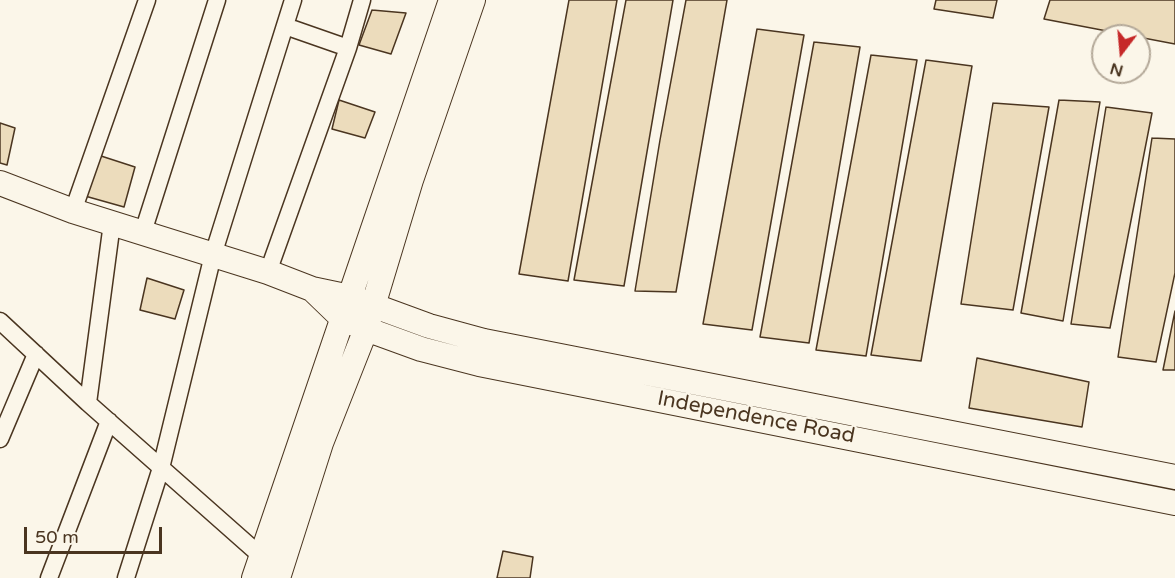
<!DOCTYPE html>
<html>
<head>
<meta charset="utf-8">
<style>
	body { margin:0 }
	#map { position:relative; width:1175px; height:578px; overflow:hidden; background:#fbf6e9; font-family:"Varela Round",sans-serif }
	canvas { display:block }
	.north { position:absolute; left:1091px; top:24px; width:60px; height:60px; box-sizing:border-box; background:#fbf6e9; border:2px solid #b4a999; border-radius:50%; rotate:196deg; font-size:16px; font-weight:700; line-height:24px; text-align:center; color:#4a3520 }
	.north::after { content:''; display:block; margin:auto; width:21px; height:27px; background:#c62828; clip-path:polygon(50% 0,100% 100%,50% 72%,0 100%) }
	.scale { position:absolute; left:24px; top:527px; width:138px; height:27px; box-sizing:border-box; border:3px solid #4a3520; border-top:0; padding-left:8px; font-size:18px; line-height:21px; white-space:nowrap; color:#4a3520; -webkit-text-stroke:4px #fbf6e9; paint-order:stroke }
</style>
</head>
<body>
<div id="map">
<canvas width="1175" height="578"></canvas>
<div class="north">N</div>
<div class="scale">50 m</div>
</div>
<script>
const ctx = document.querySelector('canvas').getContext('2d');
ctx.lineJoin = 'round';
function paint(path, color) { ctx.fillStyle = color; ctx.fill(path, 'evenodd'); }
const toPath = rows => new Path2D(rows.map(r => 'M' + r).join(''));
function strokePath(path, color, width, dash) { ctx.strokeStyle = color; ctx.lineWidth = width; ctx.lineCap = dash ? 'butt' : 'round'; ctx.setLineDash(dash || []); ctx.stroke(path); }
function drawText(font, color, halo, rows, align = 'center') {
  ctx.font = font + ' "Varela Round",sans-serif'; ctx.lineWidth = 4.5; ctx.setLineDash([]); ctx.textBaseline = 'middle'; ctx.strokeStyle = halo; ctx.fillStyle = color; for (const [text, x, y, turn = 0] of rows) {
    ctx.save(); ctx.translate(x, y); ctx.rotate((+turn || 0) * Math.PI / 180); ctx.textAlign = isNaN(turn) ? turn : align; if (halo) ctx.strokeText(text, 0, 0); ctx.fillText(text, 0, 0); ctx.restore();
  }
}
const building = toPath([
	[569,0,617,0,568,281,519,274,569,0],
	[626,0,673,0,624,286,574,280,626,0],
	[686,0,727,0,676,292,635,291,660,140,686,0],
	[936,0,997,0,993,18,934,9,936,0],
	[1050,0,1175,0,1175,44,1044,19,1050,0],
	[372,10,406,13,391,54,359,45,372,10],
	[757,29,804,35,752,330,703,324,757,29],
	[814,42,860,47,809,343,760,337,814,42],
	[871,55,917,60,866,356,816,350,871,55],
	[926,60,972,66,921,361,871,355,926,60],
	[339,100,375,112,365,138,332,129,339,100],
	[1059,100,1100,102,1063,321,1021,313,1059,100],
	[993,103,1049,107,1013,310,961,304,993,103],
	[1106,107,1152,113,1110,328,1071,324,1106,107],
	[0,123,15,128,7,165,0,163,0,123],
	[1152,138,1175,139,1175,273,1156,362,1118,357,1152,138],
	[98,155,135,167,124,207,85,196,98,155],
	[147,278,184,290,175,319,140,310,147,278],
	[1175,311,1175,370,1163,370,1175,311],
	[977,358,1089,382,1082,427,969,408,977,358],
	[503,551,533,557,530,578,497,578,503,551]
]);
paint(building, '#ecdcbc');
strokePath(building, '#4a3520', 1.5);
const street = toPath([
	[285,26,348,48],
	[73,211,147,0],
	[143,232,217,0],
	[268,272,348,48,362,0],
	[0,321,88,403,261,556],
	[88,403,112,223],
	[0,439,36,354],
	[49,578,109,421],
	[126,578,161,468,213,255,293,0]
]);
const secondary = toPath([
	[0,183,73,211,268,272,312,289,350,297,429,326,484,341,1175,477],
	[313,290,342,318,366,329,421,349,479,364,1175,503],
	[254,578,451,0],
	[278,578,321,443,366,329,411,180,473,0]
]);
strokePath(street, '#4a3520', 19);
strokePath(secondary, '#4a3520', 26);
strokePath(street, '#fbf6e9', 16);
strokePath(secondary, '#fbf6e9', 24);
drawText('21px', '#4a3520', '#fbf6e9', [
	["Independence Road",756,418,11]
]);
</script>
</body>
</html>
